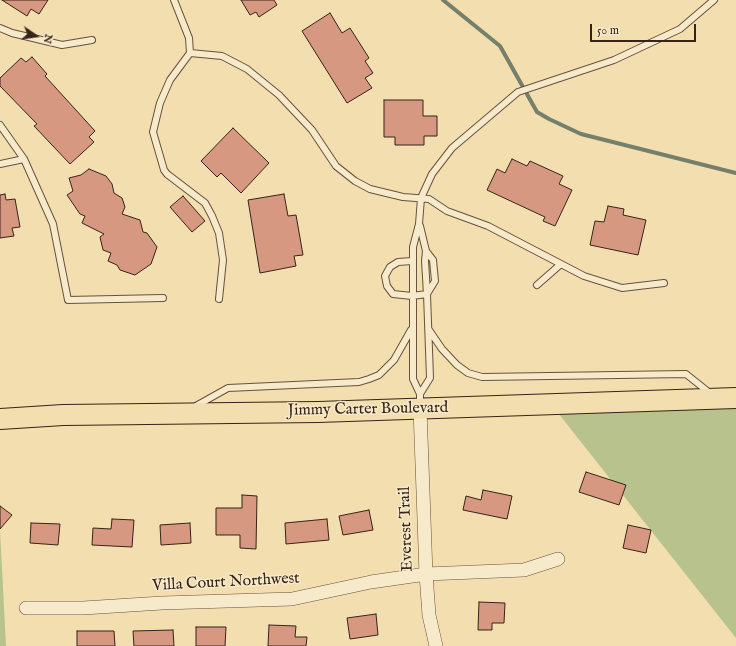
<!DOCTYPE html>
<html>
<head>
<meta charset="utf-8">
<style>
	body { margin:0 }
	#map { position:relative; width:736px; height:646px; overflow:hidden; background:#f2deae; font-family:"IM FELL English",serif }
	canvas { display:block }
	.north { position:absolute; left:16px; top:16px; width:40px; height:40px; -webkit-text-stroke:3px #f7eaca; paint-order:stroke; rotate:103deg; font-size:11px; font-weight:700; line-height:16px; text-align:center; color:#372318 }
	.north::after { content:''; display:block; margin:auto; width:14px; height:18px; background:#372318; clip-path:polygon(50% 0,100% 100%,50% 72%,0 100%) }
	.scale { position:absolute; left:590px; top:24px; width:106px; height:18px; box-sizing:border-box; border:2px solid #372318; border-top:0; padding-left:5px; font-size:12px; line-height:14px; white-space:nowrap; color:#372318; -webkit-text-stroke:3px #f7eaca; paint-order:stroke }
</style>
</head>
<body>
<div id="map">
<canvas width="736" height="646"></canvas>
<div class="north">N</div>
<div class="scale">50 m</div>
</div>
<script>
const ctx = document.querySelector('canvas').getContext('2d');
ctx.lineJoin = 'round';
function paint(path, color) { ctx.fillStyle = color; ctx.fill(path, 'evenodd'); }
const toPath = rows => new Path2D(rows.map(r => 'M' + r).join(''));
function strokePath(path, color, width, dash) { ctx.strokeStyle = color; ctx.lineWidth = width; ctx.lineCap = dash ? 'butt' : 'round'; ctx.setLineDash(dash || []); ctx.stroke(path); }
function drawText(font, color, halo, rows, align = 'center') {
  ctx.font = font + ' "IM FELL English",serif'; ctx.lineWidth = 3; ctx.setLineDash([]); ctx.textBaseline = 'middle'; ctx.strokeStyle = halo; ctx.fillStyle = color; for (const [text, x, y, turn = 0] of rows) {
    ctx.save(); ctx.translate(x, y); ctx.rotate((+turn || 0) * Math.PI / 180); ctx.textAlign = isNaN(turn) ? turn : align; if (halo) ctx.strokeText(text, 0, 0); ctx.fillText(text, 0, 0); ctx.restore();
  }
}
paint(toPath([
	[736,398,736,638,547,399],
	[0,530,6,646,0,646]
]), '#b7c28d');
strokePath(toPath([
	[443,0,500,46,537,112,549,119,581,134,736,173]
]), '#747f6c', 4);
const building = toPath([
	[2,0,48,0,39,14,31,9,27,16,2,0],
	[241,0,274,0,277,5,259,17,256,12,250,15,241,0],
	[330,13,342,33,350,28,369,58,365,61,373,73,365,78,372,88,347,103,302,31,330,13],
	[32,57,47,74,45,76,95,131,89,137,94,142,70,164,34,126,37,124,0,86,0,78,21,58,26,62,32,57],
	[384,100,423,100,423,116,437,116,437,136,424,136,424,145,395,145,395,137,384,137,384,100],
	[233,128,269,163,241,193,221,173,217,177,201,161,233,128],
	[512,159,527,166,530,161,563,176,559,184,572,190,555,226,543,221,545,217,487,190,497,169,505,173,512,159],
	[89,169,106,176,112,184,114,193,122,198,125,207,122,214,140,220,143,232,147,233,157,247,151,264,135,275,120,270,117,265,108,261,111,253,103,250,100,237,104,234,82,223,85,216,80,214,67,195,73,191,69,178,81,175,89,169],
	[5,194,6,200,15,199,20,227,12,228,14,236,0,238,0,195,5,194],
	[284,194,288,216,296,215,303,255,294,256,296,266,260,273,248,200,284,194],
	[183,196,205,221,192,232,170,207,183,196],
	[608,206,624,209,623,215,646,220,638,255,590,245,595,221,604,222,608,206],
	[586,472,626,485,619,505,579,492,586,472],
	[483,490,512,496,507,519,463,510,466,496,481,500,483,490],
	[242,495,257,496,256,549,240,548,240,535,216,535,216,508,242,508,242,495],
	[0,506,12,515,0,529,0,506],
	[369,510,373,530,343,535,339,516,369,510],
	[112,519,134,520,132,547,92,545,93,528,111,529,112,519],
	[327,519,329,540,286,544,285,523,327,519],
	[31,523,60,524,58,545,30,543,31,523],
	[190,523,191,543,161,545,160,525,190,523],
	[628,525,651,530,646,553,623,548,628,525],
	[479,602,505,603,504,623,492,623,492,630,478,630,479,602],
	[376,614,378,635,350,639,347,618,376,614],
	[269,625,296,626,295,637,307,637,306,646,268,646,269,625],
	[196,627,226,627,225,646,196,646,196,627],
	[173,630,174,646,134,646,133,631,173,630],
	[77,631,114,631,115,646,77,646,77,631]
]);
paint(building, '#d79881');
strokePath(building, '#372318', 1);
const service = toPath([
	[174,0,189,38,190,53,170,80,160,103,153,132,164,170,167,174,205,203,212,216,219,233,223,260,219,299],
	[0,28,12,33,62,45,92,40],
	[190,53,222,56,247,69,279,95,312,130,336,166,355,181,370,189,403,197,429,199,447,211,488,226,584,276,622,288,664,283],
	[0,125,24,159,53,224,68,300,163,298],
	[0,164,24,159],
	[420,226,426,251,433,260,435,281,427,294,430,378,420,394],
	[412,261,398,262,390,267,385,276,387,286,393,294,412,296,427,294,425,261,426,251],
	[537,285,561,264],
	[429,330,442,349,457,365,468,373,482,377,686,374,711,394],
	[420,405,420,394,413,379,413,247,419,224,421,198,432,174,452,148,518,92,614,60,680,29,714,0],
	[194,407,228,388,359,382,369,379,379,375,394,360,411,330]
]);
const minor = toPath([
	[420,409,426,574,429,615,436,646],
	[26,608,83,608,162,603,292,599,371,582,426,574,524,570,558,559]
]);
const primary = toPath([
	[0,419,63,415,318,412,736,398]
]);
strokePath(service, '#66523e', 8);
strokePath(minor, '#66523e', 14);
strokePath(primary, '#372318', 22);
strokePath(service, '#f7eaca', 6);
strokePath(minor, '#f7eaca', 13);
strokePath(primary, '#f2deae', 20);
drawText('16px', '#372318', '#f7eaca', [
	["Jimmy Carter Boulevard",368,410,-1],
	["Everest Trail",407,529,-92],
	["Villa Court Northwest",226,583,-3]
]);
</script>
</body>
</html>
